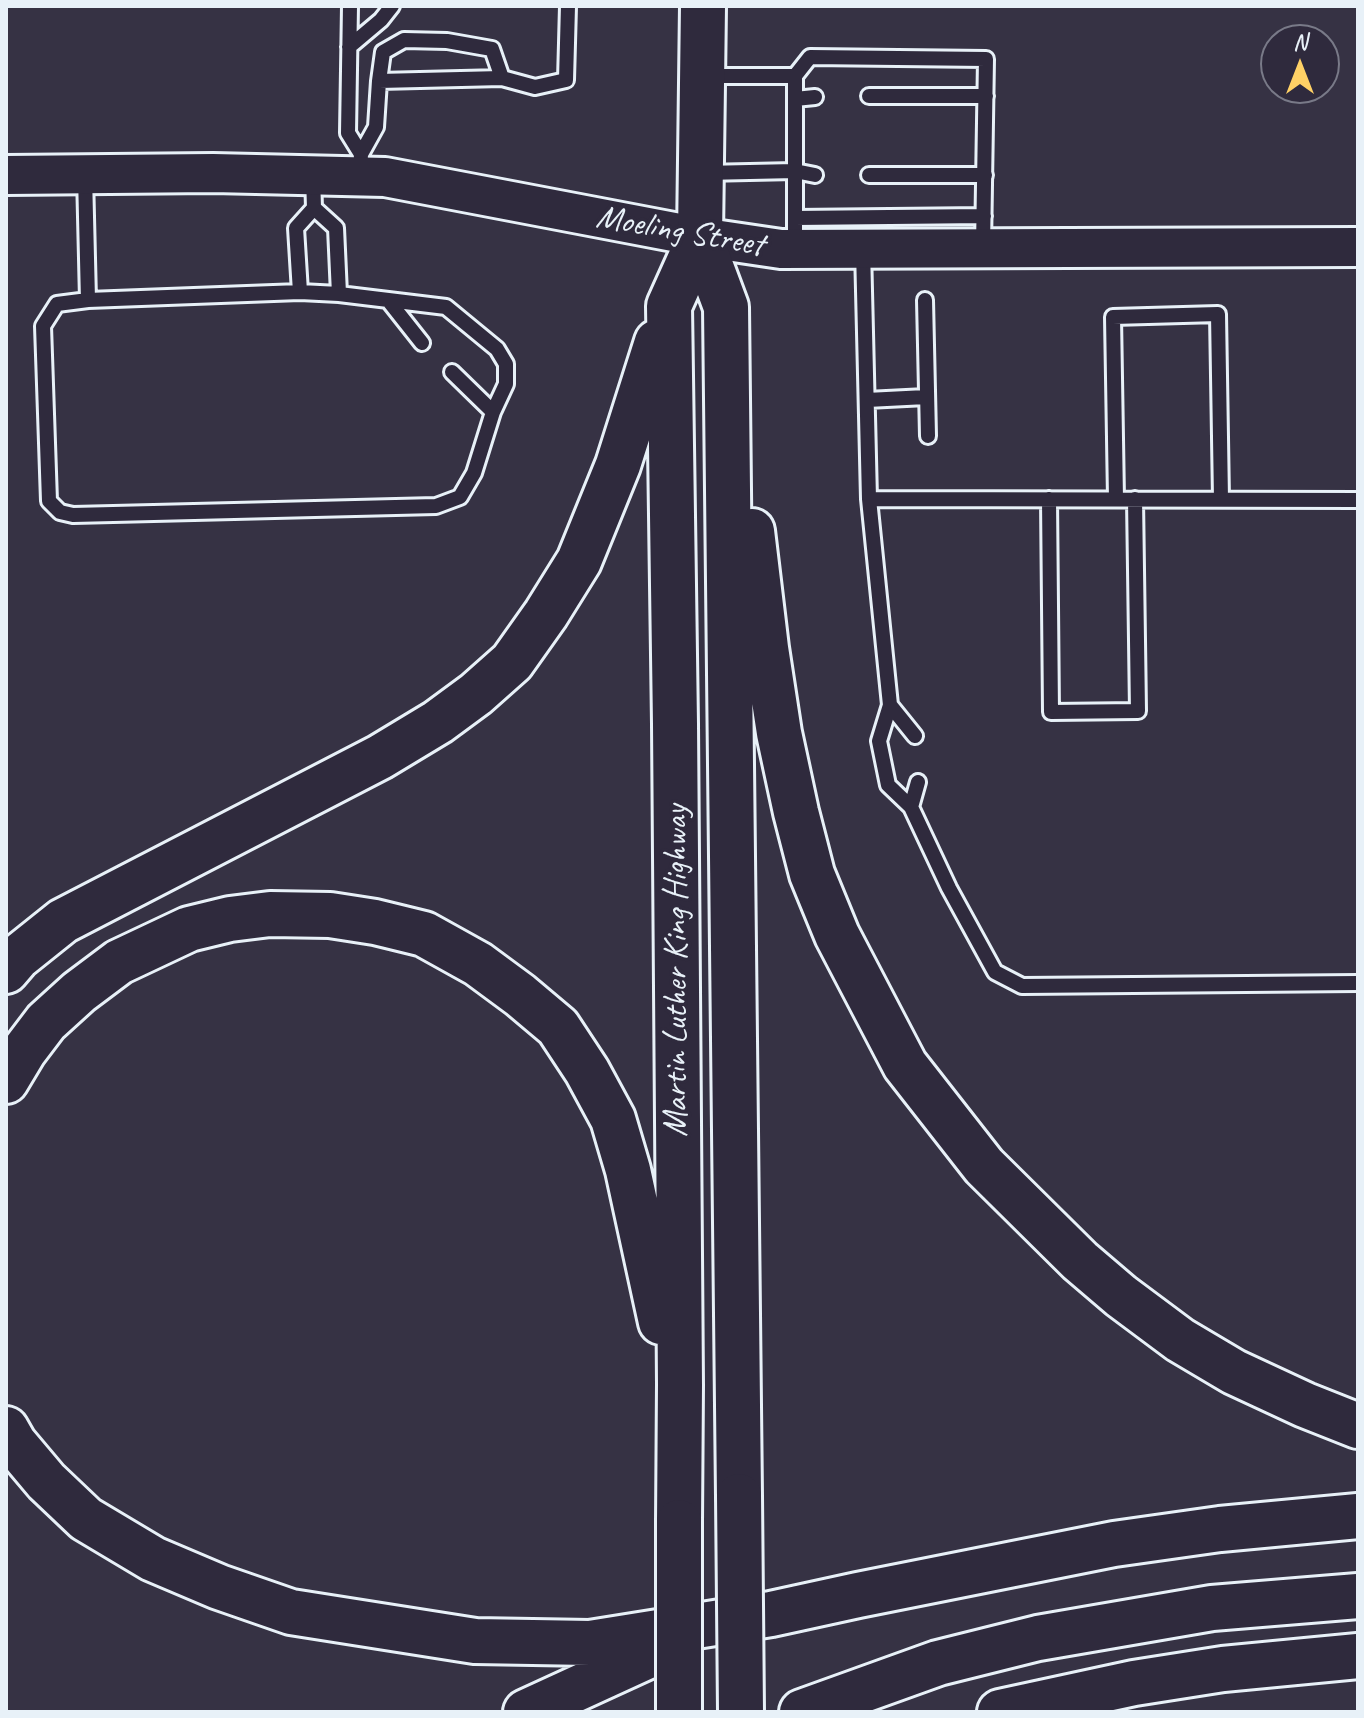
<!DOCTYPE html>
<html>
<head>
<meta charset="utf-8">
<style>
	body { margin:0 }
	#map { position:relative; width:1364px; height:1718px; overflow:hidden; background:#363244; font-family:Caveat,sans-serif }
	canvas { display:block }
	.frame { position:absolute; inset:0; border:8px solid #e8f1f8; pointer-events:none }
	.north { position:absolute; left:1260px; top:24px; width:80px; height:80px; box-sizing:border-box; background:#2f2a3d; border:2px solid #797a88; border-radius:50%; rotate:0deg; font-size:22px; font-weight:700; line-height:32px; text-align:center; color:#e8f1f8 }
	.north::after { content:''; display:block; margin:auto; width:28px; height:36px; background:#ffd166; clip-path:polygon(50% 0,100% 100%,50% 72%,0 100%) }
</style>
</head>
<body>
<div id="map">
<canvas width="1364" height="1718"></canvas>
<div class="frame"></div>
<div class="north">N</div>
</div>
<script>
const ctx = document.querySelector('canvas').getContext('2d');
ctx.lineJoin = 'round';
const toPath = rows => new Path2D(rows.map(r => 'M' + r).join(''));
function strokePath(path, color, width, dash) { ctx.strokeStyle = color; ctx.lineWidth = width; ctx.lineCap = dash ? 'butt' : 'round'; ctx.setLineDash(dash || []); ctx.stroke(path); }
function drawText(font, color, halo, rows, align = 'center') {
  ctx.font = font + ' Caveat,sans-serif'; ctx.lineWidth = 7; ctx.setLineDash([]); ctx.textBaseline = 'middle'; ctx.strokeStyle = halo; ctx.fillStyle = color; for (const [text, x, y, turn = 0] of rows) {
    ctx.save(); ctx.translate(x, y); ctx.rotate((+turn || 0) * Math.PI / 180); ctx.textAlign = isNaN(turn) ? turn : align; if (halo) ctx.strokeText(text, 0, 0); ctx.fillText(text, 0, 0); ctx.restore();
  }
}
const lane = toPath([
	[350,6,348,133,361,154],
	[349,47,381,20,392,6],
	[795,76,810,57,986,59,983,247],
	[379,81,383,52,404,40,447,41,492,49,502,78],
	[869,96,986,96],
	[795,99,815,97],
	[704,173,795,171,795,76,707,76],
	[85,175,88,300],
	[313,175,314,208,336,228,339,294],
	[869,175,985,175],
	[360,176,361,154,376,127,379,81,502,78,535,87,566,80,568,6],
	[795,218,984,216],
	[795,248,795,171,815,175],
	[863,249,869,499,890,705,879,741,888,785,911,807,949,888,995,972,1022,986,1358,983],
	[300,292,339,294,446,307,497,349,506,364,506,384,493,412,474,473,460,497,436,506,73,515,60,512,49,501,43,326,57,304,88,300,300,292],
	[300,292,296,228,314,208],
	[388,300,422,343],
	[925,300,928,436],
	[452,372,493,412],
	[867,400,926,397],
	[869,499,1358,500],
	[1049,499,1051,712,1138,711,1135,499],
	[1116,499,1113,317,1218,314,1221,499],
	[890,705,915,736],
	[911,807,918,782]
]);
const secondary = toPath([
	[6,175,213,173,385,177,700,237,781,249,1358,247]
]);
const highway = toPath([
	[703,6,700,237,726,307,739,1496],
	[752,531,766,648,779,733,796,812,812,874,837,935,905,1065,984,1166,1080,1261,1121,1296,1180,1340,1234,1372,1305,1405,1358,1426],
	[6,971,18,957,63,921,380,757,438,722,476,694,512,662,546,614,579,561,618,465,657,342],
	[6,1081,24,1051,46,1022,79,992,119,962,189,929,230,919,270,914,330,915,375,922,424,934,478,964,520,995,558,1027,587,1071,613,1119,628,1170,661,1322],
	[6,1429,14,1443,46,1481,86,1519,153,1559,219,1587,291,1612,475,1641,590,1643,771,1614,858,1595,1114,1544,1220,1529,1358,1516],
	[679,1522,680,1385,675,724,669,306,700,237],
	[526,1712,648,1656,670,1649],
	[802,1712,938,1663,1038,1638,1212,1608,1358,1596],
	[1000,1712,1134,1683,1223,1669,1358,1656]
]);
strokePath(lane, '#e8f1f8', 20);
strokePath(secondary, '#e8f1f8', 44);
strokePath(highway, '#e8f1f8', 50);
strokePath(lane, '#2f2a3d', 14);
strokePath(secondary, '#2f2a3d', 38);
strokePath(highway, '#2f2a3d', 44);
const highwayBridge = toPath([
	[739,1496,741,1712],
	[679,1712,679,1522]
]);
strokePath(highwayBridge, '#e8f1f8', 50, []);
strokePath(highwayBridge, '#2f2a3d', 44);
drawText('34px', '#e8f1f8', '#2f2a3d', [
	["Moeling Street",680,232,10],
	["Martin Luther King Highway",677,971,-90]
]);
</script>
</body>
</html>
